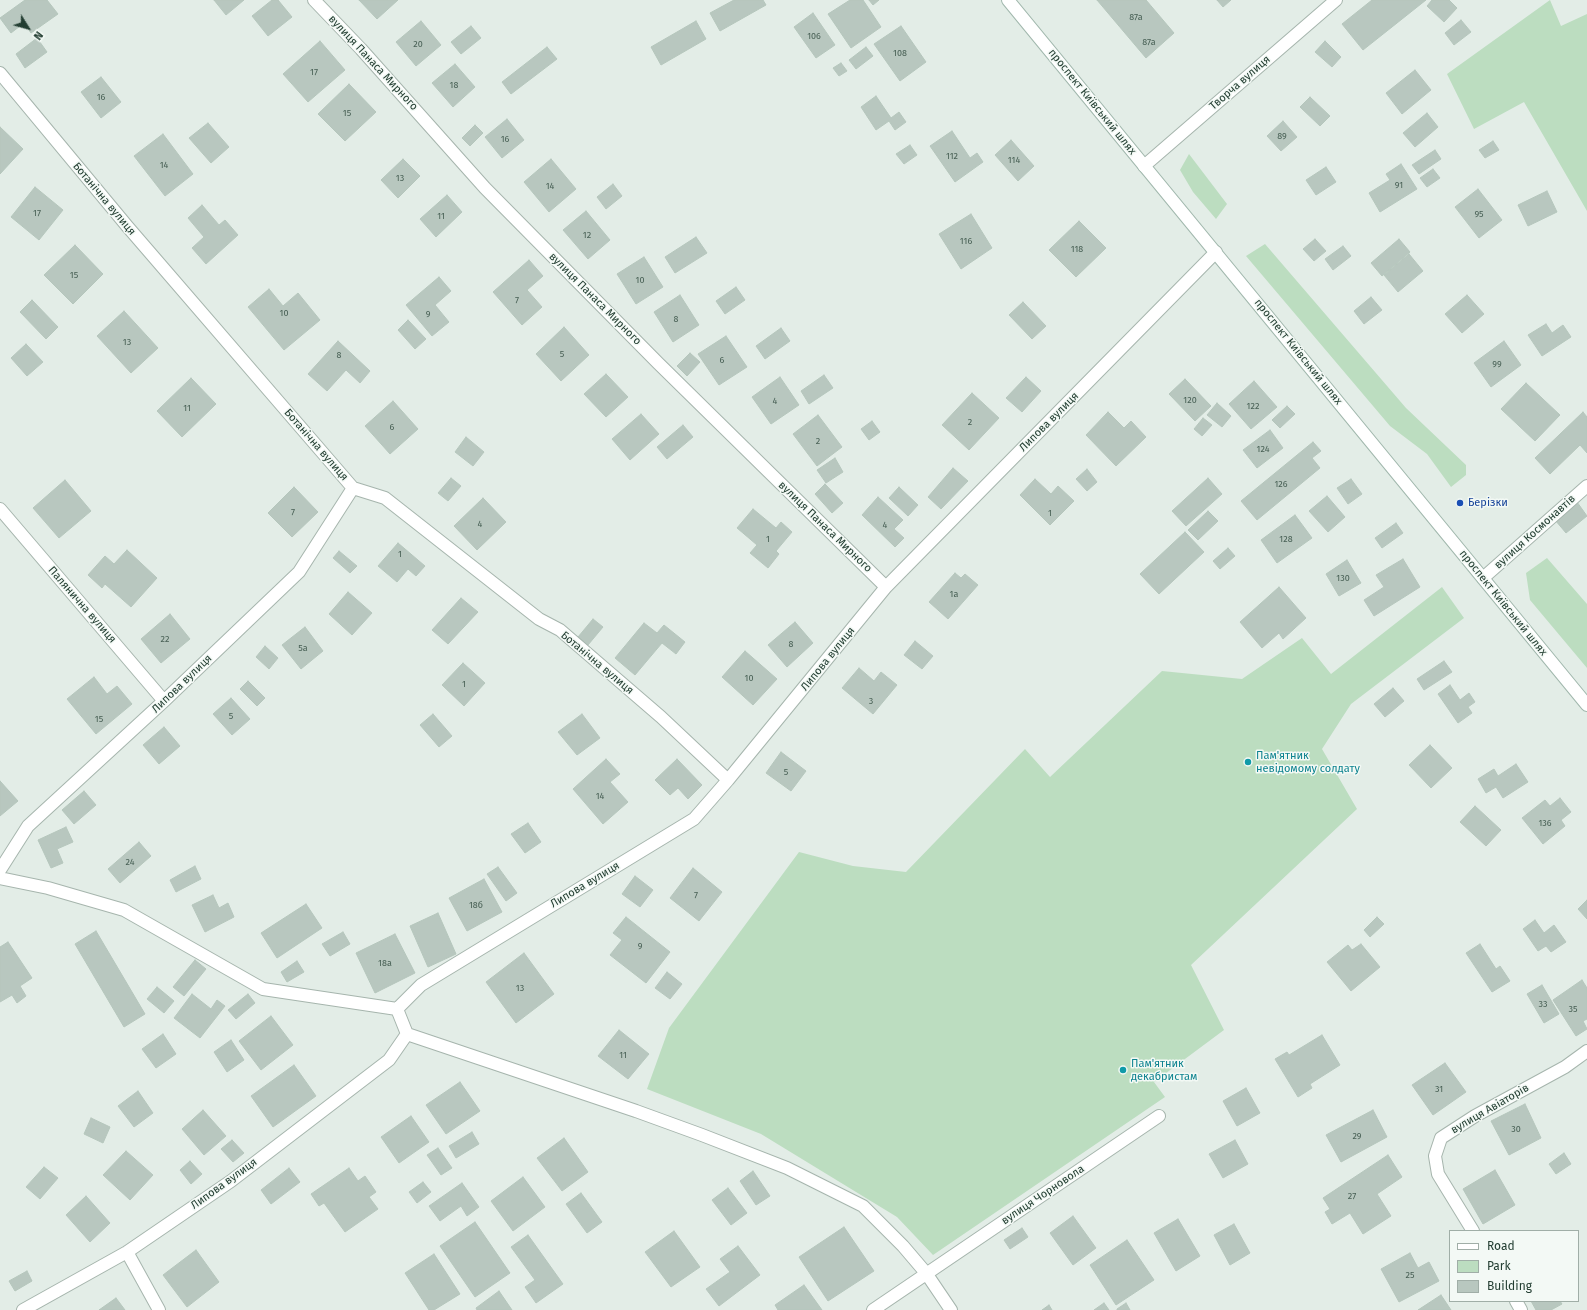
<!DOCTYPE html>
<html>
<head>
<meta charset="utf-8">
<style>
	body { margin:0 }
	#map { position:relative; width:1587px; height:1310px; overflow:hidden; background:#e3ede7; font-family:"Fira Sans",sans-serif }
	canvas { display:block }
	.legend { position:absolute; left:1449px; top:1230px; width:130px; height:72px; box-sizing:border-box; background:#f3f9f5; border:1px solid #a0aea7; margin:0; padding:5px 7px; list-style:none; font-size:12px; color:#233e32 }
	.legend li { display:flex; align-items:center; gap:8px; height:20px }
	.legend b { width:20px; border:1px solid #a0aea7 }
	.north { position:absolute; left:8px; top:8px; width:40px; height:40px; -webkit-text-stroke:3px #f3f9f5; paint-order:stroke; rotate:127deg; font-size:11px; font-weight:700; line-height:16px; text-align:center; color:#233e32 }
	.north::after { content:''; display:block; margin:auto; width:14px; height:18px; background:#233e32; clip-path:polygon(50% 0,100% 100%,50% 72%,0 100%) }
</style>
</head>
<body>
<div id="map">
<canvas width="1587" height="1310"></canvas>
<ul class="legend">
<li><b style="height:5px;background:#fff"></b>Road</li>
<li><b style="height:11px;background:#bcddc0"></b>Park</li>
<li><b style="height:11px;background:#b8c7bf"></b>Building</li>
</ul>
<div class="north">N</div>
</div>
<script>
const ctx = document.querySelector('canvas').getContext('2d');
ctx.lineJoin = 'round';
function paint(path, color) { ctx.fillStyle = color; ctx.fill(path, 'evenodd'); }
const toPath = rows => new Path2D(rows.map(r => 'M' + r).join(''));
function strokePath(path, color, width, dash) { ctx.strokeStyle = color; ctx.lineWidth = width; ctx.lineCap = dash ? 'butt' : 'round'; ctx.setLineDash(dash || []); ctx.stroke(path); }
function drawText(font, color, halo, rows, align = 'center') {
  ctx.font = font + ' "Fira Sans",sans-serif'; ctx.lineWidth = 3; ctx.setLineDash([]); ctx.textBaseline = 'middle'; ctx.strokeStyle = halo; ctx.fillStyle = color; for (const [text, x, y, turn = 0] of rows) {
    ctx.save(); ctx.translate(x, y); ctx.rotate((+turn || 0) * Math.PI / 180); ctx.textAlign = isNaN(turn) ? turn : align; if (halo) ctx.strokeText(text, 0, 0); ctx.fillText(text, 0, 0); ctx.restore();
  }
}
paint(toPath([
	[1550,0,1561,26,1587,14,1587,211,1524,102,1474,129,1447,74],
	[1189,154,1227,204,1216,219,1193,192,1180,170],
	[1265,244,1406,408,1466,465,1466,475,1451,487,1427,454,1390,426,1246,256],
	[1547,558,1587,604,1587,668,1530,600,1526,573],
	[1442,587,1464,618,1351,704,1322,749,1357,809,1191,965,1224,1030,1154,1082,1165,1097,933,1255,897,1217,761,1134,647,1089,669,1028,799,852,853,866,906,872,1025,749,1050,777,1162,671,1242,679,1302,638,1331,674]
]), '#bcddc0');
const building = toPath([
	[25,0,47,0,58,14,31,33,24,23,11,33,0,18,25,0],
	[214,0,244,0,226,15,214,0],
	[272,0,278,0,292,17,268,36,252,16,272,0],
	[359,0,398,0,377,19,359,0],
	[734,0,763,0,766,5,720,31,710,13,734,0],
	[850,0,863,0,881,27,851,48,828,14,850,0],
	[869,0,879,0,873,5,869,0],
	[1097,0,1146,0,1174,33,1146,58,1097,0],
	[1217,0,1231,0,1223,7,1217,0],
	[1372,0,1426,0,1363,50,1342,24,1372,0],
	[1432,0,1449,0,1457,8,1444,22,1427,6,1432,0],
	[813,13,835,45,816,58,794,27,813,13],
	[1461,20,1471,32,1454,45,1445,33,1461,20],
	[421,21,441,45,416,66,396,42,421,21],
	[696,21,706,39,661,65,651,47,696,21],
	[471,26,481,38,461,54,451,42,471,26],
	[901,26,926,62,900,81,874,44,901,26],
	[37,38,47,52,25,68,16,54,37,38],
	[320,41,345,70,308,102,283,74,320,41],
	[1325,41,1341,57,1332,67,1315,52,1325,41],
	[547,47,557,59,511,94,502,82,547,47],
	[866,47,873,56,856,69,849,60,866,47],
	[841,63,847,71,839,76,833,68,841,63],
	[455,64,475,87,453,107,432,83,455,64],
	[1415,70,1431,90,1402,114,1386,93,1415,70],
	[101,77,121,102,101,118,81,92,101,77],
	[349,84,376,112,345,141,318,114,349,84],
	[876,96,891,118,899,112,906,122,895,130,889,121,876,130,861,107,876,96],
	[1310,97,1330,116,1320,126,1300,107,1310,97],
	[1427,113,1438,127,1415,147,1403,133,1427,113],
	[507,119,524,140,502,158,485,137,507,119],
	[1283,121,1297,137,1281,151,1267,136,1283,121],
	[208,123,229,147,211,163,189,138,208,123],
	[475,125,483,133,470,146,462,138,475,125],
	[0,127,23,149,0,174,0,127],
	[952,131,970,158,977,153,983,162,955,182,930,146,952,131],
	[163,134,193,174,165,196,134,156,163,134],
	[1011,140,1034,166,1018,181,995,155,1011,140],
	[1493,141,1499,150,1485,158,1479,150,1493,141],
	[910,145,917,155,904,164,896,154,910,145],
	[1435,150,1441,159,1419,174,1412,165,1435,150],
	[403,159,420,176,398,198,381,180,403,159],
	[551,159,576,189,549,212,524,182,551,159],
	[1401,164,1417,189,1380,212,1369,193,1390,180,1386,174,1401,164],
	[1326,167,1336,182,1316,195,1306,180,1326,167],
	[1433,169,1440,178,1427,187,1420,178,1433,169],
	[613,184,622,196,606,209,597,197,613,184],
	[35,187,63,210,39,240,11,217,35,187],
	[1478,189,1502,220,1479,238,1455,207,1478,189],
	[1547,191,1557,212,1528,226,1518,205,1547,191],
	[447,195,462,212,436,237,420,219,447,195],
	[202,205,219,225,225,220,238,235,206,264,192,248,204,237,188,218,202,205],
	[586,211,610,240,588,259,563,230,586,211],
	[971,214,992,248,961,269,939,234,971,214],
	[1079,221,1106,248,1076,277,1049,250,1079,221],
	[696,237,707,253,675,273,665,257,696,237],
	[1315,239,1326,251,1314,261,1303,249,1315,239],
	[1399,239,1410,252,1382,276,1371,263,1399,239],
	[75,245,103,274,73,304,44,275,75,245],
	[1343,246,1351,256,1333,270,1325,259,1343,246],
	[1409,254,1423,271,1398,292,1384,275,1409,254],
	[644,257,663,287,636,304,617,274,644,257],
	[529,260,543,276,527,290,542,307,522,325,493,292,529,260],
	[439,277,451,291,435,305,449,322,432,336,406,305,439,277],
	[736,287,745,300,725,314,716,301,736,287],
	[269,289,283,306,298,293,320,320,284,350,248,307,269,289],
	[680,295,699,325,673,342,654,312,680,295],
	[1467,295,1484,314,1462,333,1445,314,1467,295],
	[1371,297,1382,310,1364,324,1354,311,1371,297],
	[32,300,58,327,46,339,20,312,32,300],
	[1023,302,1046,326,1032,339,1009,315,1023,302],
	[124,311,158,348,131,373,97,336,124,311],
	[408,320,426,339,415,349,398,330,408,320],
	[1546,324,1552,333,1563,325,1571,337,1542,356,1528,335,1546,324],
	[564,327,589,355,561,381,536,354,564,327],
	[781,328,790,341,765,359,756,346,781,328],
	[726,336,747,367,719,385,698,354,726,336],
	[338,341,370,371,360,383,346,370,327,391,308,374,338,341],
	[1504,341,1521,365,1491,387,1474,363,1504,341],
	[26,344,43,362,27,376,11,358,26,344],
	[690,353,700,362,687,376,677,366,690,353],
	[606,374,628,397,606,417,584,394,606,374],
	[824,375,833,388,809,404,801,391,824,375],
	[780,377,799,405,771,424,752,397,780,377],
	[1026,377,1041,391,1022,412,1006,398,1026,377],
	[191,378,216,404,182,437,157,411,191,378],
	[1185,379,1211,406,1195,421,1169,394,1185,379],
	[1254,381,1277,407,1251,429,1229,404,1254,381],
	[1526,383,1560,415,1535,441,1501,409,1526,383],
	[972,393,999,418,969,450,942,425,972,393],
	[393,401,418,429,390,454,365,426,393,401],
	[1217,403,1231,416,1222,427,1207,415,1217,403],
	[1287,406,1295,414,1280,428,1272,420,1287,406],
	[1108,412,1124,428,1131,421,1146,437,1116,466,1086,435,1108,412],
	[1583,412,1587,417,1587,453,1580,445,1550,474,1535,458,1583,412],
	[641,414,659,434,630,460,612,439,641,414],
	[818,415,842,447,817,466,793,434,818,415],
	[1203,418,1212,425,1202,436,1194,429,1203,418],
	[872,421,880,432,869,440,861,429,872,421],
	[683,425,693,437,667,459,657,447,683,425],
	[1270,430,1283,448,1257,468,1243,450,1270,430],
	[466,437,484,452,473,466,455,452,466,437],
	[1313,442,1321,451,1312,458,1320,468,1257,520,1241,501,1313,442],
	[835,458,843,472,826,483,817,470,835,458],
	[953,468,968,481,941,509,928,497,953,468],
	[1087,469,1097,482,1087,491,1076,479,1087,469],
	[451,478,461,486,448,501,438,493,451,478],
	[1208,478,1222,494,1186,526,1172,511,1208,478],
	[1035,479,1051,494,1058,486,1074,501,1050,525,1020,495,1035,479],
	[1351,479,1362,494,1348,504,1337,488,1351,479],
	[65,480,91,511,59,538,33,508,65,480],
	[825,484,843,503,832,513,815,494,825,484],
	[294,487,318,512,292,537,268,513,294,487],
	[899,487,918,505,908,516,889,498,899,487],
	[1327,496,1345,517,1328,532,1309,511,1327,496],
	[878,497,903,520,894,529,904,538,895,547,862,515,878,497],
	[483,498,506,522,477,550,454,526,483,498],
	[1577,502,1587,516,1566,533,1555,520,1577,502],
	[753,509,776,528,781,522,792,532,776,551,779,554,768,568,750,553,757,545,737,528,753,509],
	[1208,511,1218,521,1198,540,1188,530,1208,511],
	[1295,515,1312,538,1277,563,1261,540,1295,515],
	[1396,523,1403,533,1382,548,1375,538,1396,523],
	[1185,532,1204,552,1159,594,1140,574,1185,532],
	[398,543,425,566,416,576,408,569,397,582,378,566,398,543],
	[1228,548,1235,556,1220,569,1213,561,1228,548],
	[127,550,157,578,131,607,105,584,102,588,88,575,105,556,114,564,127,550],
	[339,551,357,566,350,573,333,558,339,551],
	[1403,559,1420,587,1374,616,1364,600,1384,587,1376,575,1403,559],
	[1347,560,1361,583,1339,596,1326,574,1347,560],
	[955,573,961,578,965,574,978,585,948,619,929,602,955,573],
	[1279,587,1306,618,1283,639,1279,633,1262,648,1240,622,1279,587],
	[348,592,372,613,352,635,329,614,348,592],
	[461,598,478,612,448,644,432,630,461,598],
	[170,614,190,639,161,663,141,639,170,614],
	[593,619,603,627,588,645,578,637,593,619],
	[795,622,813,643,787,667,768,645,795,622],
	[644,623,657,633,664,625,685,642,676,654,662,643,635,675,615,658,644,623],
	[305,627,323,651,301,669,282,645,305,627],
	[915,641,933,656,922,669,904,655,915,641],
	[265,646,278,658,269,669,256,657,265,646],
	[745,651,777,679,753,705,722,677,745,651],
	[1444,661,1452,672,1424,690,1417,679,1444,661],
	[463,663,485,683,464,706,442,685,463,663],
	[859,668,874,681,881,672,897,685,873,714,842,688,859,668],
	[94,677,107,694,117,686,132,704,96,734,67,699,94,677],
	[248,681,265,698,257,706,240,689,248,681],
	[1450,685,1460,700,1469,693,1475,702,1468,707,1472,713,1458,723,1438,694,1450,685],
	[1393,688,1404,701,1385,717,1374,704,1393,688],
	[231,698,250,719,232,735,213,714,231,698],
	[433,714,452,736,439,747,420,725,433,714],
	[582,714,600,738,577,755,558,732,582,714],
	[164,727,180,746,159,764,143,745,164,727],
	[1430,745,1452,768,1431,788,1409,765,1430,745],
	[781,752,806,771,791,791,766,773,781,752],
	[606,759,620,774,610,782,628,802,603,824,573,789,606,759],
	[677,759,702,785,688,799,678,788,670,795,655,780,677,759],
	[1516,764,1528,782,1503,798,1496,787,1486,793,1478,779,1494,769,1498,776,1516,764],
	[0,781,18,801,0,816,0,781],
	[84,791,96,805,74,824,62,810,84,791],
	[1560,798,1571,812,1561,820,1565,826,1543,844,1522,818,1545,800,1550,806,1560,798],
	[1475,806,1501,830,1486,846,1460,822,1475,806],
	[528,823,541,842,525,853,511,834,528,823],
	[66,827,73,842,57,849,63,863,51,868,38,840,66,827],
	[139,842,151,856,120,883,108,869,139,842],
	[195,866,201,879,176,892,170,880,195,866],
	[498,867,517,893,506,901,487,874,498,867],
	[693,868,722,892,699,921,670,898,693,868],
	[635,876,653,890,640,907,622,894,635,876],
	[484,879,502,912,467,931,449,898,484,879],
	[213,895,219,908,228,903,234,917,205,932,192,905,213,895],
	[1587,900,1587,919,1578,909,1587,900],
	[306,904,322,928,277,958,261,933,306,904],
	[438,913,456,954,428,967,410,926,438,913],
	[626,917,670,952,646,983,610,955,622,940,613,933,626,917],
	[1377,917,1384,924,1370,937,1364,930,1377,917],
	[1535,920,1544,933,1554,925,1566,942,1551,952,1546,946,1538,951,1523,929,1535,920],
	[96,931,145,1014,124,1027,75,944,96,931],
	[343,932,350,944,330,956,322,944,343,932],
	[395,934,415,973,375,993,356,953,395,934],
	[8,942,32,978,20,986,26,996,17,1003,12,995,0,1002,0,947,8,942],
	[1361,944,1380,967,1351,991,1327,962,1348,945,1352,950,1361,944],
	[1480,944,1496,969,1500,966,1510,981,1492,992,1466,953,1480,944],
	[524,953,554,994,516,1023,486,982,524,953],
	[195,960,206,969,184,996,173,987,195,960],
	[297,961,304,972,287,982,281,972,297,961],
	[667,972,682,984,670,999,655,988,667,972],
	[1582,980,1587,988,1587,1019,1583,1021,1587,1029,1576,1036,1553,1000,1582,980],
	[1542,985,1559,1014,1544,1023,1527,994,1542,985],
	[157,987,174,1001,164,1013,147,999,157,987],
	[192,994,211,1009,217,1000,225,1006,200,1038,174,1018,192,994],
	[248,994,255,1003,236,1019,228,1010,248,994],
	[271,1016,293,1045,261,1070,239,1041,271,1016],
	[619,1030,649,1054,628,1079,598,1056,619,1030],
	[163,1034,176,1054,156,1068,142,1049,163,1034],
	[1322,1035,1340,1065,1310,1084,1312,1088,1298,1097,1275,1059,1287,1052,1289,1055,1322,1035],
	[231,1040,244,1060,227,1072,214,1052,231,1040],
	[1445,1063,1466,1092,1433,1115,1412,1085,1445,1063],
	[294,1065,316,1096,273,1127,251,1096,294,1065],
	[460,1082,480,1111,446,1134,426,1105,460,1082],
	[1246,1088,1260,1113,1237,1126,1223,1101,1246,1088],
	[138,1091,153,1113,134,1127,118,1106,138,1091],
	[1525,1104,1541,1138,1509,1155,1491,1121,1525,1104],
	[203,1110,226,1136,204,1155,182,1129,203,1110],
	[1373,1110,1387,1137,1341,1162,1326,1135,1373,1110],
	[411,1116,429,1142,399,1163,381,1137,411,1116],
	[91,1118,110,1127,103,1143,84,1134,91,1118],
	[472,1132,479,1144,456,1158,449,1146,472,1132],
	[564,1138,588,1172,562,1191,537,1158,564,1138],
	[232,1140,244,1153,233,1162,221,1149,232,1140],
	[1235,1140,1248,1164,1223,1178,1209,1154,1235,1140],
	[438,1148,452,1168,441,1175,427,1155,438,1148],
	[126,1151,153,1175,130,1200,103,1175,126,1151],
	[1564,1153,1571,1164,1556,1174,1549,1164,1564,1153],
	[1388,1155,1402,1177,1377,1194,1391,1216,1363,1234,1350,1213,1332,1224,1325,1212,1330,1209,1323,1198,1388,1155],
	[190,1161,202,1174,191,1184,180,1170,190,1161],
	[44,1167,58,1178,40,1199,26,1187,44,1167],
	[289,1168,300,1182,271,1204,261,1190,289,1168],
	[349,1168,358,1181,365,1176,376,1192,369,1197,378,1209,345,1232,324,1203,319,1206,311,1194,349,1168],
	[1495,1170,1515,1205,1483,1224,1463,1189,1495,1170],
	[753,1171,770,1196,756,1205,740,1181,753,1171],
	[523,1177,545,1207,513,1231,491,1201,523,1177],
	[423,1182,431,1192,417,1203,409,1192,423,1182],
	[462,1183,479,1207,467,1216,461,1206,440,1221,429,1206,462,1183],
	[728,1188,747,1213,731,1225,712,1200,728,1188],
	[581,1193,602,1222,587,1233,566,1204,581,1193],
	[86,1196,110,1223,90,1242,66,1215,86,1196],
	[1073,1216,1096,1248,1073,1265,1050,1233,1073,1216],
	[1178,1219,1200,1256,1176,1271,1154,1233,1178,1219],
	[475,1222,510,1273,475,1297,440,1246,475,1222],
	[1234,1224,1250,1253,1230,1265,1214,1235,1234,1224],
	[844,1227,874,1271,828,1301,799,1257,844,1227],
	[1022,1228,1028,1237,1010,1249,1004,1240,1022,1228],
	[674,1231,700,1267,671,1287,645,1252,674,1231],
	[528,1235,563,1284,536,1303,525,1287,535,1280,511,1247,528,1235],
	[1127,1240,1154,1280,1116,1305,1090,1265,1127,1240],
	[738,1246,760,1275,719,1306,706,1289,730,1272,720,1259,738,1246],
	[196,1250,219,1282,187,1307,163,1275,196,1250],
	[1410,1253,1418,1268,1429,1262,1439,1281,1399,1302,1381,1269,1410,1253],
	[434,1254,460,1294,434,1310,429,1310,405,1273,434,1254],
	[27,1271,32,1281,15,1291,9,1281,27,1271],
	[804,1285,822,1310,778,1310,775,1305,804,1285],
	[499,1291,512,1310,477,1310,476,1308,499,1291],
	[1441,1295,1451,1310,1418,1310,1441,1295],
	[116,1298,125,1310,99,1310,116,1298],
	[1531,1301,1560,1301,1562,1304,1551,1310,1536,1310,1531,1301],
	[1104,1303,1109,1310,1094,1310,1104,1303],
	[1126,1303,1130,1310,1117,1310,1117,1309,1126,1303],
	[1049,1305,1052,1310,1042,1310,1049,1305]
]);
paint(building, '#b8c7bf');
strokePath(building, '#b5c6bc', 1);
const street = toPath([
	[314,0,361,49,485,188,658,363,886,587],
	[0,73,127,226,353,488,385,498,539,619,560,630,661,717,728,780],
	[1144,166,1336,0],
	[0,509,164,701],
	[1483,578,1587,486],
	[0,870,28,826,164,701,299,572,353,488],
	[0,878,48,888,124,910,263,989,397,1009,407,1034,636,1111,702,1135,787,1168,863,1206,903,1246,926,1273,951,1310],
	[397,1009,421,985,694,819,728,780,886,587,1216,252],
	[1473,1231,1438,1174,1435,1156,1441,1138,1475,1116,1565,1067,1587,1051],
	[127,1252,159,1310],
	[1516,1301,1521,1310],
	[23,1310,127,1252,231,1181,389,1060,407,1034],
	[873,1310,1159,1116]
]);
const secondary = toPath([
	[1008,0,1587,705]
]);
strokePath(street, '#a6b5ad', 14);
strokePath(secondary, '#a1b8ad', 14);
strokePath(street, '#fff', 12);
strokePath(secondary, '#fff', 12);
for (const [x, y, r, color] of [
	[1460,503,4,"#1a4fb4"],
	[1248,762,4,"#0f9aa8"],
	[1123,1070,4,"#0f9aa8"]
]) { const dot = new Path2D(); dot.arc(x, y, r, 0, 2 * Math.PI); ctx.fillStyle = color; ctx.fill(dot); strokePath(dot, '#f3f9f5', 1.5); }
drawText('9px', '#486055', null, [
	["87а",1136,17],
	["106",814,36],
	["87а",1149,42],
	["20",418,44],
	["108",900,53],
	["17",314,72],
	["18",454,85],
	["16",101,97],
	["15",347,113],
	["89",1282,136],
	["16",505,139],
	["112",952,156],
	["114",1014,160],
	["14",164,165],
	["13",400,178],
	["91",1399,185],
	["14",550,186],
	["17",37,213],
	["95",1479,214],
	["11",441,216],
	["12",587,235],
	["116",966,241],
	["118",1077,249],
	["15",74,275],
	["10",640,280],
	["7",517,300],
	["10",284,313],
	["9",428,314],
	["8",676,319],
	["13",127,342],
	["5",562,354],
	["8",339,355],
	["6",722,360],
	["99",1497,364],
	["120",1190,400],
	["4",775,401],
	["122",1253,406],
	["11",187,408],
	["2",970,422],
	["6",392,427],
	["2",818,441],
	["124",1263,449],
	["126",1281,484],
	["7",293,512],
	["1",1050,513],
	["4",480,524],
	["4",885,525],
	["1",768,539],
	["128",1286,539],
	["1",400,554],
	["130",1343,578],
	["1а",954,594],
	["22",165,639],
	["8",791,644],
	["5а",303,648],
	["10",749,678],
	["1",464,684],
	["3",871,701],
	["5",231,716],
	["15",99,719],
	["5",786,772],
	["14",600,796],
	["136",1545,823],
	["24",130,862],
	["7",696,895],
	["18б",476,905],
	["9",640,946],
	["18а",385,963],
	["13",520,988],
	["33",1543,1004],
	["35",1573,1009],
	["11",623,1055],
	["31",1439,1089],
	["30",1516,1129],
	["29",1357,1136],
	["27",1352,1196],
	["25",1410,1275]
]);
drawText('11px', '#233e32', '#f3f9f5', [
	["вулиця Панаса Мирного",373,63,47],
	["Творча вулиця",1240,83,-41],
	["проспект Київський шлях",1092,102,51],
	["Ботанічна вулиця",104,199,50],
	["вулиця Панаса Мирного",595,299,45],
	["проспект Київський шлях",1298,352,51],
	["Липова вулиця",1049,422,-45],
	["Ботанічна вулиця",316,445,49],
	["вулиця Панаса Мирного",825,527,44],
	["вулиця Космонавтів",1535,532,-42],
	["проспект Київський шлях",1503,603,51],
	["Палянична вулиця",82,605,49],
	["Липова вулиця",828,659,-51],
	["Ботанічна вулиця",597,663,40],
	["Липова вулиця",182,684,-44],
	["Липова вулиця",585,885,-31],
	["вулиця Авіаторів",1490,1109,-30],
	["Липова вулиця",224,1184,-36],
	["вулиця Чорновола",1043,1195,-34]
]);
drawText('11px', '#164399', '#f3f9f5', [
	["Берізки",1468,503]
], 'left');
drawText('11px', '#0d838f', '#f3f9f5', [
	["Пам'ятник",1256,756],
	["невідомому солдату",1256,769],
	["Пам'ятник",1131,1064],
	["декабристам",1131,1077]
], 'left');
</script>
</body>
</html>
